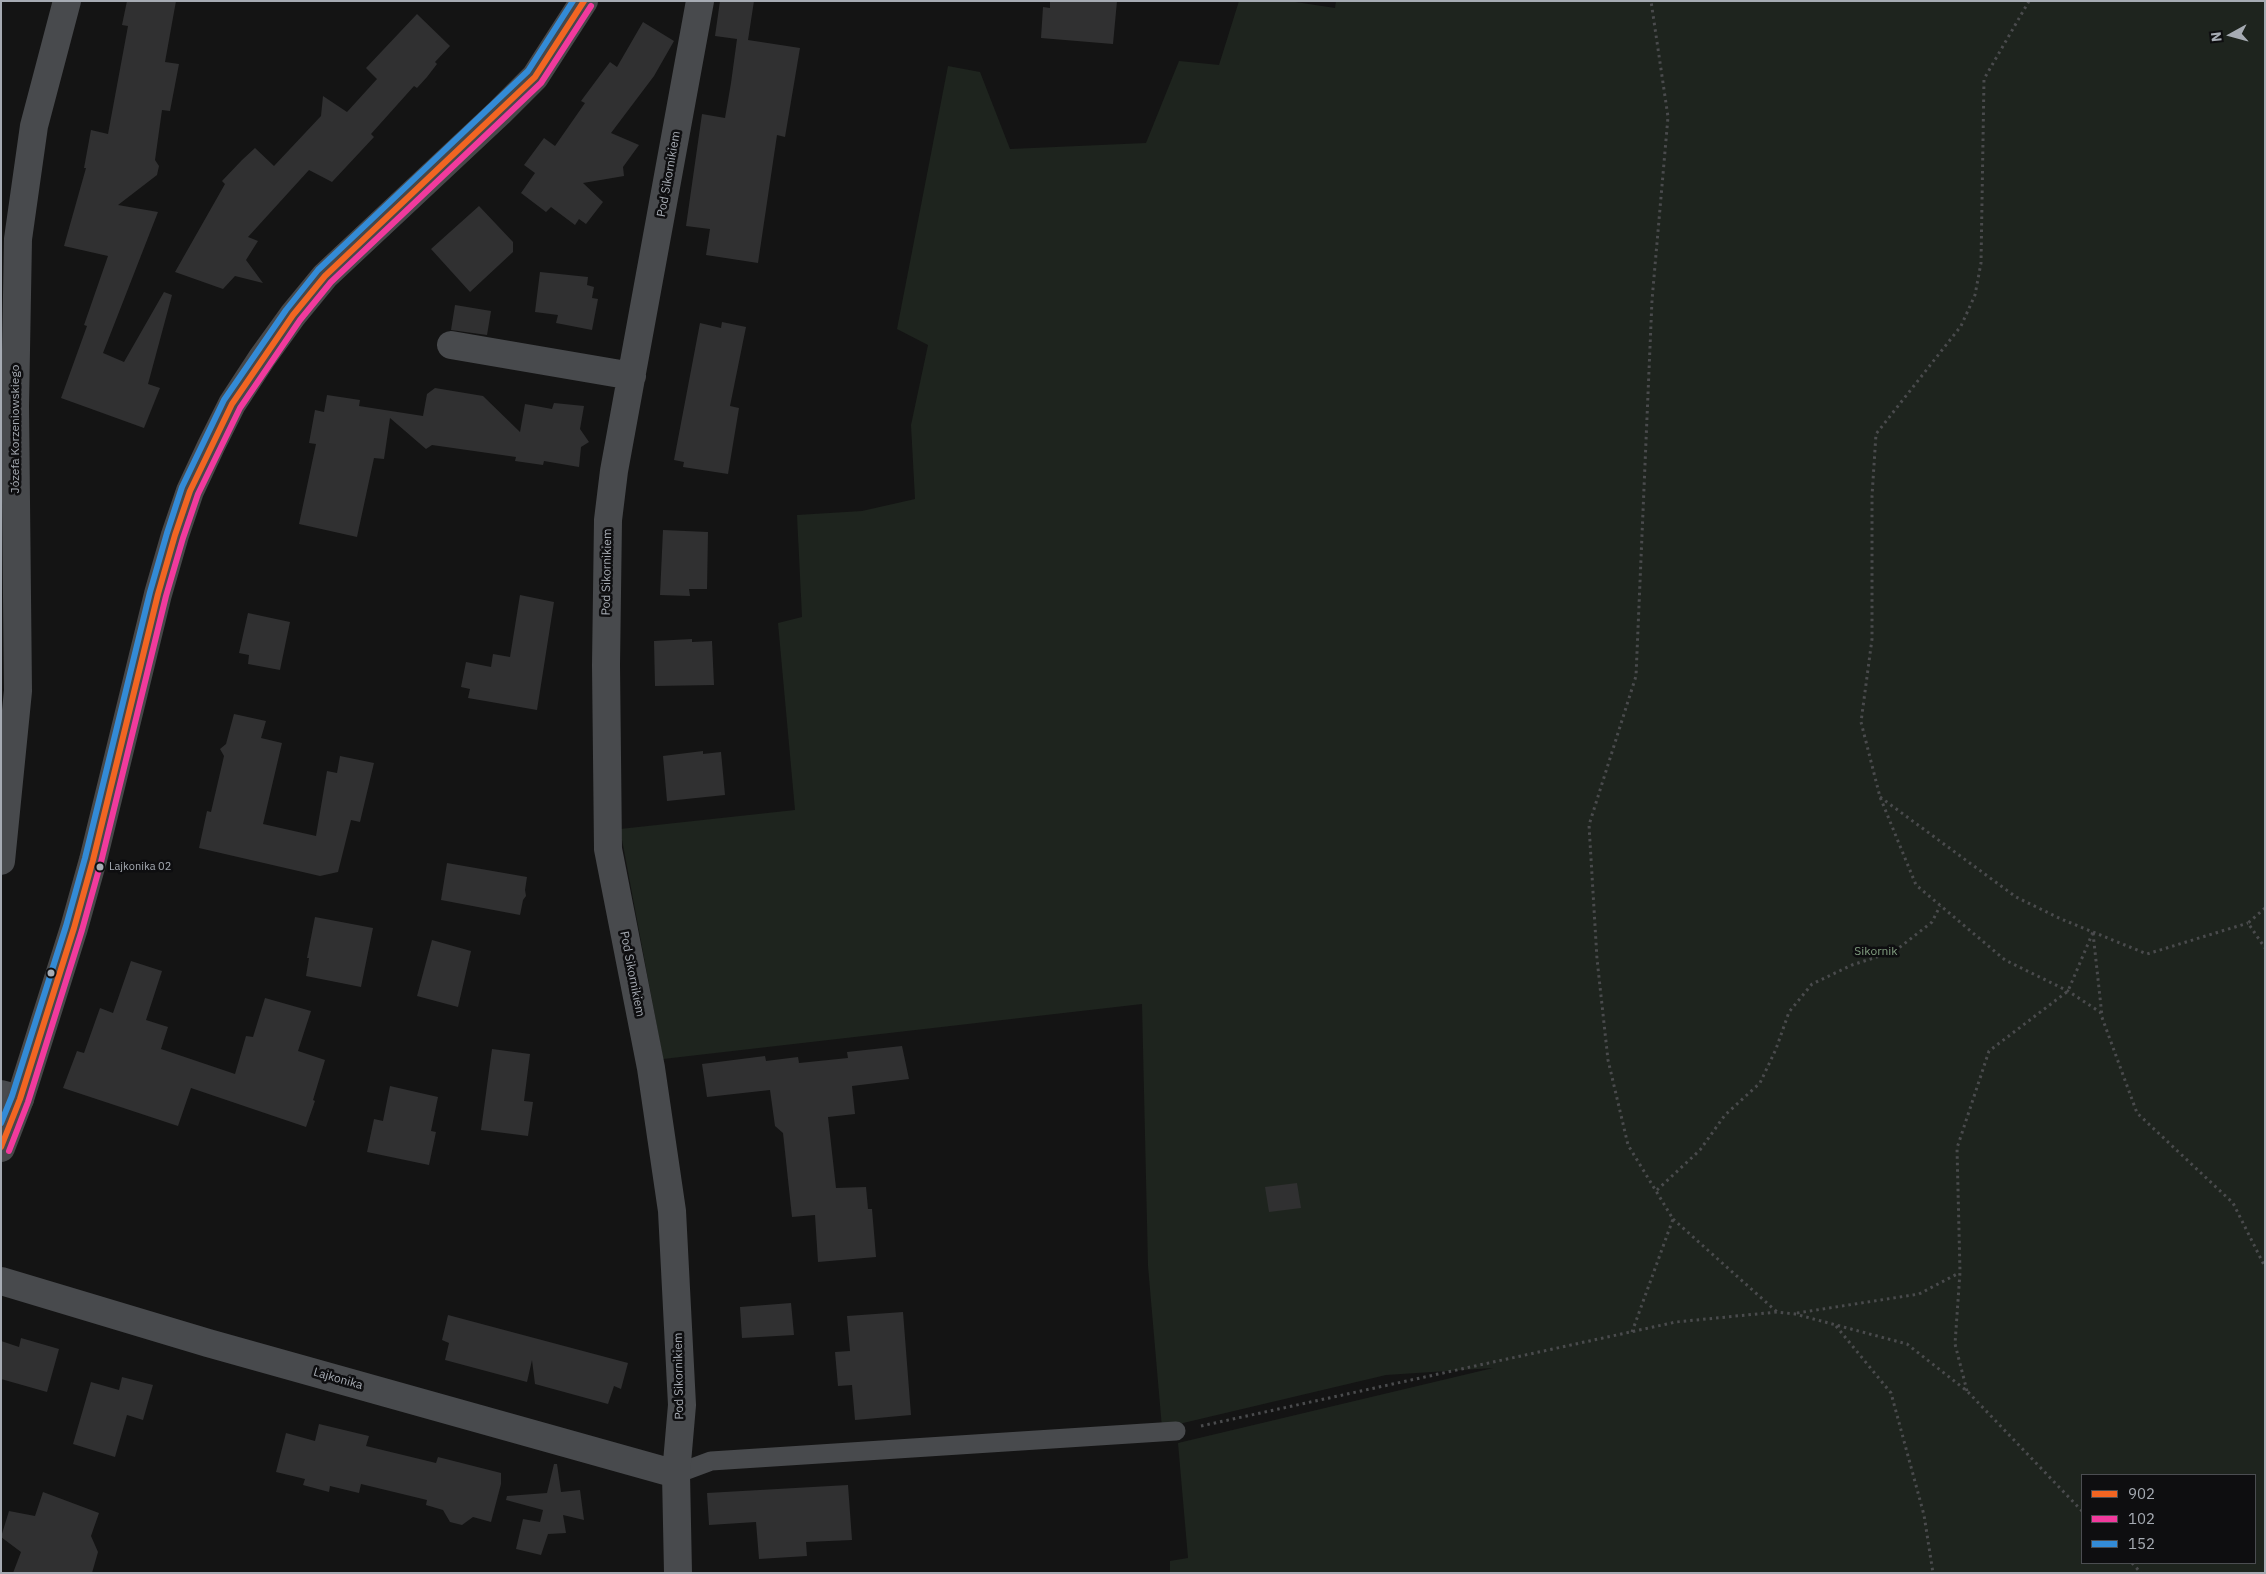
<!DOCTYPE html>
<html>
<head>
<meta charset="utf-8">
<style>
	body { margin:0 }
	#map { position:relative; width:2266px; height:1574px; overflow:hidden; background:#141414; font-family:"IBM Plex Sans",sans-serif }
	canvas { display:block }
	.frame { position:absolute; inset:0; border:2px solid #a6abb3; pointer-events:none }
	.legend { position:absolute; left:2081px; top:1474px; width:175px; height:90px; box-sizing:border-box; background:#0e0e10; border:1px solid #4b4d51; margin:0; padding:6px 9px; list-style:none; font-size:15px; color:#a6abb3 }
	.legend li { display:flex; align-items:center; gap:10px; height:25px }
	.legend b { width:25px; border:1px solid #4b4d51 }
	.north { position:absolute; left:2206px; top:10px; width:50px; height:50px; -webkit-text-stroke:4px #0e0e10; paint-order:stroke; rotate:263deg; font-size:14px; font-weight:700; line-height:20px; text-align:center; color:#a6abb3 }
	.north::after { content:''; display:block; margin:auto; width:18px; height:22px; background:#a6abb3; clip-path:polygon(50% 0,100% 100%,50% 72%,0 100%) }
</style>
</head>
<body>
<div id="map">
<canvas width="2266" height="1574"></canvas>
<div class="frame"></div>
<ul class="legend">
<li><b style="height:6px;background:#f26522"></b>902</li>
<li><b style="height:6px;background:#f13a9d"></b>102</li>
<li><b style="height:6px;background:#338bd7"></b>152</li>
</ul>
<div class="north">N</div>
</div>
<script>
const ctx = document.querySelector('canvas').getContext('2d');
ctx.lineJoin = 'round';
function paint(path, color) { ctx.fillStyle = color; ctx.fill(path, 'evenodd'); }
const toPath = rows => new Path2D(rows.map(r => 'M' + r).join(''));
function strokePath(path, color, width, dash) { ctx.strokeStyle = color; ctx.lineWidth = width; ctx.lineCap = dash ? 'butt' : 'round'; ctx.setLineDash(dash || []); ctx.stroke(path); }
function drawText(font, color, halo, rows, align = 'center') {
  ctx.font = font + ' "IBM Plex Sans",sans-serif'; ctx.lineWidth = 5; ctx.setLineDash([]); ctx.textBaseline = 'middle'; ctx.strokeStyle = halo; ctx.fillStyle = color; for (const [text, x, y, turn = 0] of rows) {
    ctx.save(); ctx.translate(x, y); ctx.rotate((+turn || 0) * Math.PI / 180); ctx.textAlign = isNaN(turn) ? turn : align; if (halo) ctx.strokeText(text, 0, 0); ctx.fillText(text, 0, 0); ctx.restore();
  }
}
paint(toPath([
	[1239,1,1289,1,1335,8,1336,1,2265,1,2265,1573,1170,1573,1170,1561,1188,1558,1178,1443,1493,1368,1386,1375,1162,1428,1148,1266,1142,1004,663,1059,620,829,795,810,778,623,802,617,797,515,862,511,915,499,911,425,928,345,897,329,948,66,980,72,1010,149,1146,143,1179,61,1219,65],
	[2082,1475,2255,1475,2255,1563,2082,1563]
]), '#1e241e');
paint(toPath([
	[127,1,176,1,165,62,179,64,170,111,162,110,155,160,159,166,157,175,118,205,158,212,103,353,124,362,164,292,172,295,148,384,160,388,144,428,61,398,87,326,84,325,108,256,64,246,86,168,84,168,91,130,108,134,128,26,122,25],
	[720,1,754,1,748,40,800,48,785,137,777,135,758,263,706,255,710,229,686,226,702,114,725,118,731,83,737,39,715,36],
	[1050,1,1117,1,1113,44,1041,38,1043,7,1050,8],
	[417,14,450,46,435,62,437,64,427,77,417,88,414,86,371,134,374,137,332,182,309,170,248,237,258,241,246,260,263,283,235,276,223,289,175,272,225,184,222,181,242,160,255,148,274,166,321,116,323,96,347,112,377,79,366,68],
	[643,22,674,41,654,76,611,133,639,145,623,167,624,176,583,183,603,202,586,224,579,219,575,225,551,207,546,212,521,193,535,173,524,165,544,138,555,146,585,103,581,101,610,62,617,67],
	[479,206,513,242,513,252,470,292,431,249],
	[540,272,588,277,587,285,594,287,592,298,598,299,592,330,556,323,558,315,535,312],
	[455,305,491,311,487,335,451,330],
	[722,322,746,327,730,406,739,408,728,474,683,467,684,462,674,460,700,323,721,328],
	[435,388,483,396,520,432,525,404,552,409,554,403,584,406,580,429,589,442,581,447,579,467,544,461,543,465,515,461,516,457,432,445,426,449,390,418,384,459,374,458,357,537,299,524,316,444,309,443,315,410,324,412,327,395,360,400,359,406,423,416,427,394],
	[663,530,708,532,707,589,689,589,690,596,660,595],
	[520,595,554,602,537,710,468,698,470,689,461,687,466,662,491,667,493,654,510,657],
	[248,613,290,622,280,670,248,664,249,655,239,653],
	[692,639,692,642,712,641,714,685,655,686,654,641],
	[234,714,266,721,261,738,282,743,263,824,316,836,327,771,337,773,340,756,374,763,360,822,351,820,338,872,320,876,199,848,207,811,211,812,224,756,220,749,226,744],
	[703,751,703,754,721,752,725,795,667,801,663,756],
	[447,863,527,877,525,890,526,896,523,900,520,915,441,900],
	[315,917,373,928,361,987,306,976,309,958,307,958],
	[432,940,471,951,458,1007,417,996],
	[131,961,162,971,146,1020,168,1027,161,1049,235,1074,246,1036,253,1037,265,998,311,1011,298,1051,325,1060,313,1100,315,1101,306,1127,191,1088,178,1126,63,1088,77,1051,84,1053,100,1008,113,1013],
	[902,1046,909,1079,852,1086,855,1114,828,1117,836,1188,866,1187,868,1209,872,1209,876,1257,818,1262,815,1215,792,1217,783,1133,775,1126,770,1090,707,1097,702,1064,765,1056,766,1061,798,1057,799,1063,848,1058,847,1052],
	[492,1049,530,1054,524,1101,533,1102,528,1136,481,1130],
	[390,1086,438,1097,431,1131,436,1132,429,1165,367,1152,374,1119,383,1121],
	[1297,1183,1301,1208,1269,1212,1265,1187],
	[791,1303,794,1335,742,1338,740,1307],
	[903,1312,911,1415,855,1420,852,1385,838,1386,835,1352,850,1351,847,1316],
	[448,1315,628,1363,621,1389,614,1386,608,1404,535,1384,532,1360,527,1382,445,1360,449,1343,442,1340],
	[21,1338,59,1349,47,1392,1,1379,1,1341,19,1347],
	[122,1377,153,1385,143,1420,127,1415,115,1457,73,1444,91,1382,119,1390],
	[319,1424,369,1436,366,1446,436,1463,438,1457,501,1473,501,1484,491,1522,473,1517,462,1525,450,1522,443,1510,426,1505,427,1500,361,1484,359,1493,330,1486,329,1492,303,1485,305,1479,276,1472,286,1433,315,1441],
	[554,1464,557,1464,561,1492,580,1490,584,1520,563,1515,566,1533,548,1534,541,1555,516,1549,523,1519,540,1522,543,1510,506,1500,507,1496,547,1493],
	[848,1485,852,1540,806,1542,807,1556,759,1559,756,1522,709,1525,707,1493],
	[43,1492,99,1513,91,1536,98,1552,92,1573,13,1573,21,1552,1,1537,9,1511,35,1516]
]), '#303031');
strokePath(toPath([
	[2029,1,1984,79,1981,263,1975,295,1961,326,1876,434,1872,496,1872,639,1861,722,1880,797,1916,885,2005,960,2068,991,2100,1012,2137,1113,2233,1203,2265,1267],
	[1880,797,2016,897,2061,919,2147,954,2248,923],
	[2265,908,2248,923,2265,948],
	[2093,933,2102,1016],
	[1657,1190,1700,1150,1725,1115,1760,1083,1776,1049,1789,1012,1812,984,1852,965,1895,951,1932,922,1940,906],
	[1673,1219,1777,1312],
	[1797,1313,1919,1294,1959,1273],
	[1836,1326,1891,1393,1924,1515,1933,1573],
	[1632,1332,1673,1219,1628,1145,1608,1060,1597,959,1589,825,1636,676,1652,300,1668,117,1651,1],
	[1967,1391,1955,1344,1960,1272,1957,1148,1989,1051,2068,991,2093,932],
	[1201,1426,1676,1322,1777,1312,1795,1314,1907,1344,1967,1391,2082,1511],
	[2132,1563,2141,1573]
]), '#4a4b4d', 3, [2.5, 4]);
strokePath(toPath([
	[676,1474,711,1461,1176,1431]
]), '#484a4d', 19);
strokePath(toPath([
	[451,345,632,376],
	[1,861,18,691,15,406,18,239,34,126,67,1],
	[1,1094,20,1099],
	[1,1281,208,1343,676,1474],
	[678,1573,676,1474,682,1405,672,1211,651,1068,608,849,606,665,608,520,614,471,700,1]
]), '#484a4d', 28);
strokePath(toPath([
	[1,1148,20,1099,74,928,93,860,158,594,175,535,190,491,211,446,232,404,262,358,293,315,325,276,500,112,535,77,584,1]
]), '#47484a', 28);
strokePath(toPath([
	[1,1147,20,1099,74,928,93,860,158,594,175,535,190,491,232,404,293,315,325,276,535,77,584,1]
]), '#f26522', 6);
strokePath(toPath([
	[9,1151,28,1102,82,930,101,862,166,596,183,538,198,494,240,408,300,320,331,282,541,83,591,6]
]), '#f13a9d', 6);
strokePath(toPath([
	[1,1123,12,1096,66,926,85,858,150,592,167,533,182,487,224,400,286,310,318,270,528,71,573,1]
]), '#338bd7', 6);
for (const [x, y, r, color] of [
	[100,867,4.5,"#a6abb3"],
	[51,973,4.5,"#a6abb3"]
]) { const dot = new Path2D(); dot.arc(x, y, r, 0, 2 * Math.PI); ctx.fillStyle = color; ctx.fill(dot); strokePath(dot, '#0e0e10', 2); }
drawText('11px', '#a6abb3', '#0e0e10', [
	["Lajkonika 02",109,867]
], 'left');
drawText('12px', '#a6abb3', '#0e0e10', [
	["Pod Sikornikiem",669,174,-80],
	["Józefa Korzeniowskiego",16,429,-90],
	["Pod Sikornikiem",607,572,-89],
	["Pod Sikornikiem",632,974,79],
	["Pod Sikornikiem",679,1376,-91],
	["Lajkonika",338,1379,16]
]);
drawText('12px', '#809d7f', '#0e0e10', [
	["Sikornik",1876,952]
]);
</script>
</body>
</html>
